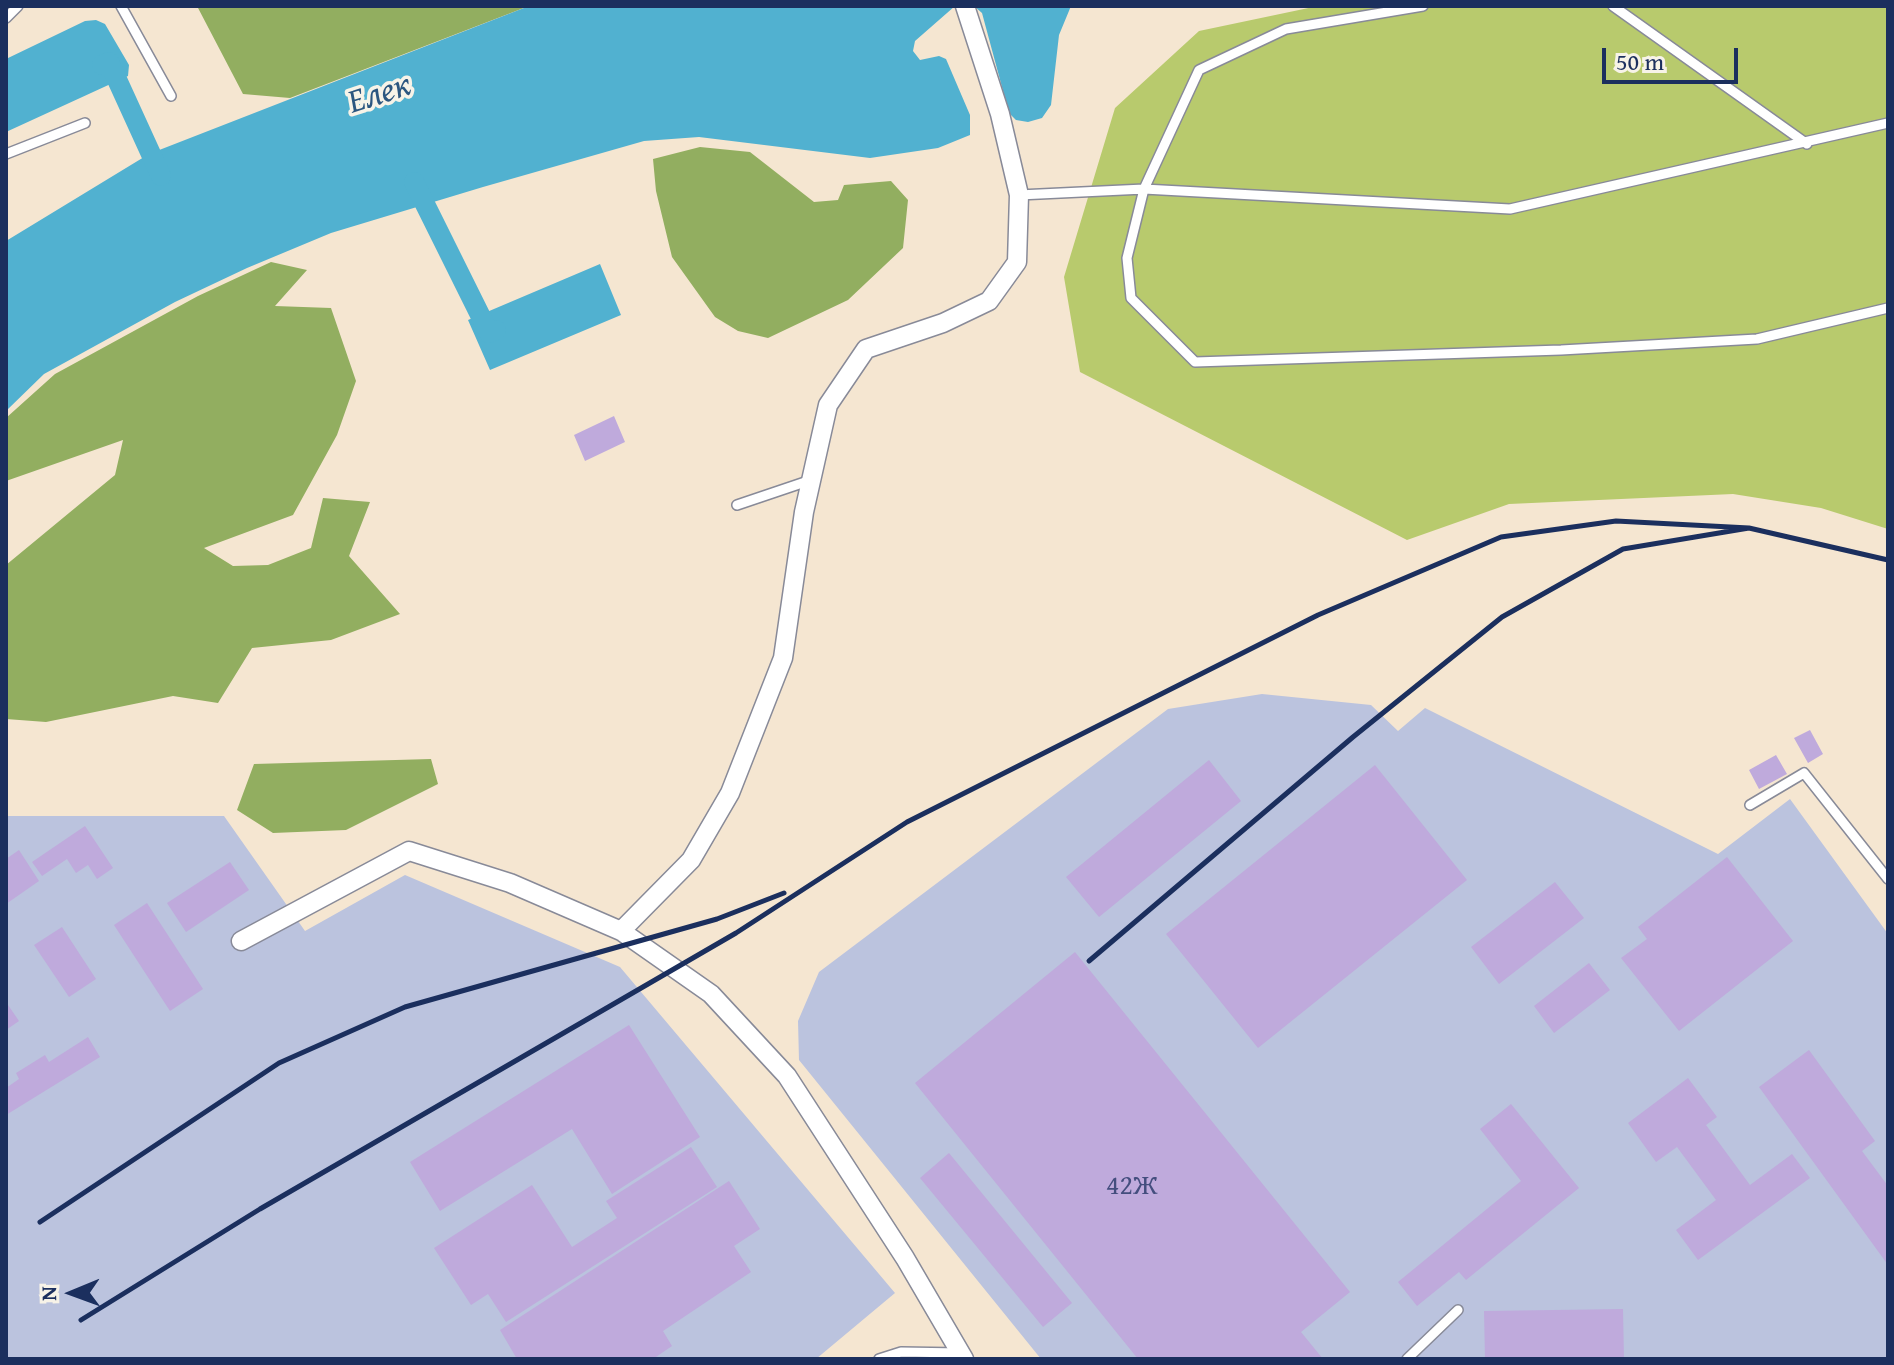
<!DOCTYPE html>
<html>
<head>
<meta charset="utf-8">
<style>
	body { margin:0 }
	#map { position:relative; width:1894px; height:1365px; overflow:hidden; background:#f5e6d1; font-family:"Gentium Book Plus",serif }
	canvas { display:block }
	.frame { position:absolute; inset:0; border:8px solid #1b2f5e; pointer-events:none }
	.north { position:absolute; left:32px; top:1253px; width:80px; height:80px; -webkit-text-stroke:6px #f7f3e8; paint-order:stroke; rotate:269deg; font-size:22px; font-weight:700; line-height:32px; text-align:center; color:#1b2f5e }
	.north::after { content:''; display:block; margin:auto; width:28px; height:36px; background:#1b2f5e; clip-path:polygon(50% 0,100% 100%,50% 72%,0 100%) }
	.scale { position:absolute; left:1602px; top:48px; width:136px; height:36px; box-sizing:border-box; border:4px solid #1b2f5e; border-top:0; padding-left:10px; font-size:24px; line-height:28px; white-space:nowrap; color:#1b2f5e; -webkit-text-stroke:6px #f7f3e8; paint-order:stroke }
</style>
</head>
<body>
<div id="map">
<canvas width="1894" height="1365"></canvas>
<div class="frame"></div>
<div class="north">N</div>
<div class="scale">50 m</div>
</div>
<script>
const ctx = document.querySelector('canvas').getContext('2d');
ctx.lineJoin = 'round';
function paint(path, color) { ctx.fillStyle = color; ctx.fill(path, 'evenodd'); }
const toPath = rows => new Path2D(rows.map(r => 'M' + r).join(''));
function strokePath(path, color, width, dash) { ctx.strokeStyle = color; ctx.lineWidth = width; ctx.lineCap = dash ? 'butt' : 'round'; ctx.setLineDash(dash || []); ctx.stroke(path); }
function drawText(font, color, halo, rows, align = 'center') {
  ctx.font = font + ' "Gentium Book Plus",serif'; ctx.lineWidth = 7; ctx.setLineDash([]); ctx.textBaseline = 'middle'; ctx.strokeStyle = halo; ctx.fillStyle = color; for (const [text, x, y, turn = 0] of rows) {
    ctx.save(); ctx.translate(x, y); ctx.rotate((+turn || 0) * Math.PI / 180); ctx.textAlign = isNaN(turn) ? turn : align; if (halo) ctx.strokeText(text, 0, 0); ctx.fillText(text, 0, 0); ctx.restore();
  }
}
paint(toPath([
	[1262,694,1371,705,1398,731,1425,708,1718,854,1790,799,1888,934,1888,1359,1041,1359,799,1060,798,1021,819,972,1168,709],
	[6,816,224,816,305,931,405,875,620,967,895,1293,816,1359,6,1359]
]), '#bbc3de');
paint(toPath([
	[1318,6,1888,6,1888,529,1821,508,1733,494,1509,504,1407,540,1080,372,1064,277,1115,108,1199,31]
]), '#b8ca6d');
paint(toPath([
	[197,6,529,6,290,98,243,94],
	[700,147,750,152,814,202,838,200,844,185,891,181,908,200,903,248,848,300,768,338,738,331,715,317,672,257,656,191,653,159],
	[271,262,307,270,275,306,331,308,356,381,337,435,293,515,204,548,233,566,268,565,311,548,323,498,370,502,349,556,400,614,331,640,252,648,218,703,173,696,46,722,6,719,6,565,115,475,123,440,6,481,6,418,55,374,198,296],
	[431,759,438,784,346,830,273,833,237,810,254,764]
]), '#92ae60');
paint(toPath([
	[529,6,955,6,915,41,913,51,920,60,939,56,946,59,970,115,970,135,938,148,870,158,699,137,644,141,483,187,331,233,247,268,175,302,44,374,6,411,6,241,149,154],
	[974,6,1071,6,1059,35,1051,105,1042,118,1028,122,1016,120,1009,113,982,13],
	[96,20,105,24,129,65,128,76,6,132,6,59,85,21],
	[600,264,621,315,490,370,468,320]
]), '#51b1d0');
strokePath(toPath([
	[102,65,109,62,161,176],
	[414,182,489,333,496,330]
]), '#51b1d0', 20);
paint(toPath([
	[614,416,625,442,585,461,574,435],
	[1810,730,1823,754,1808,763,1794,738],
	[1776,755,1787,774,1759,789,1749,770],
	[1209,760,1241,801,1099,917,1066,877],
	[1375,765,1467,880,1258,1048,1166,934],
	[85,826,113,868,97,879,88,865,76,873,67,859,42,876,32,862],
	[19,850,39,881,6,904,6,859],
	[1727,857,1793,941,1679,1031,1621,958,1647,939,1638,927],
	[230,862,249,890,186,932,167,903],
	[1555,882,1584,918,1499,984,1471,947],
	[147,903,203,989,170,1011,114,925],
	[62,927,96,979,69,997,34,945],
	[1075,952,1350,1292,1301,1332,1323,1359,1138,1359,915,1083],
	[1589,963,1610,990,1554,1033,1534,1006],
	[6,1002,19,1021,6,1030],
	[629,1025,700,1137,612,1194,572,1129,440,1211,410,1162],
	[88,1037,100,1057,6,1115,6,1088,19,1079,16,1073,45,1055,49,1062],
	[1809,1050,1875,1141,1862,1151,1888,1186,1888,1265,1759,1087],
	[1688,1078,1717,1117,1706,1125,1750,1185,1792,1154,1810,1178,1698,1260,1676,1230,1716,1200,1677,1147,1656,1162,1628,1123],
	[1511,1104,1579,1188,1466,1280,1459,1272,1417,1306,1398,1282,1521,1181,1480,1129],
	[691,1147,717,1187,506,1322,488,1294,471,1305,434,1248,532,1185,572,1247,617,1218,606,1201],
	[949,1153,1072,1303,1043,1327,920,1178],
	[729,1181,760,1229,734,1246,751,1272,663,1331,672,1346,653,1359,517,1359,500,1330],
	[1623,1309,1624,1359,1485,1359,1484,1311]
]), '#bfaadc');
const lane = toPath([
	[121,6,171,96],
	[1423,6,1286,29,1199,70,1144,189,1127,258,1131,298,1195,362,1561,350,1757,339,1888,308],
	[1613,6,1807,144],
	[6,18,18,6],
	[6,154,85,123],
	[1019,195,1144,189,1510,209,1888,123],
	[737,505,811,480],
	[1750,805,1804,773,1888,879],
	[879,1359,901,1352,961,1353],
	[1407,1359,1458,1310]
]);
const street = toPath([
	[621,931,691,860,730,793,783,658,804,512,828,405,866,349,943,323,989,301,1017,262,1019,195,1000,114,965,6],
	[241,941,409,851,510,883,621,931,711,994,787,1076,905,1258,964,1359]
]);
strokePath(lane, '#888a98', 12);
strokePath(street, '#888a98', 21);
strokePath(lane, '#fff', 9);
strokePath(street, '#fff', 18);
strokePath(toPath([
	[1089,961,1353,737,1502,617,1623,549,1749,528,1888,560],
	[40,1222,279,1063,405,1007,717,919,784,893],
	[81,1320,260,1209,736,933,907,822,1318,615,1501,537,1616,521,1749,528]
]), '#1b2f5e', 5);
drawText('28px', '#444e7e', null, [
	["42Ж",1132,1187]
]);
drawText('italic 34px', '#2b5680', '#f7f3e8', [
	["Елек",380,95,-18]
]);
</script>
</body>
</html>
